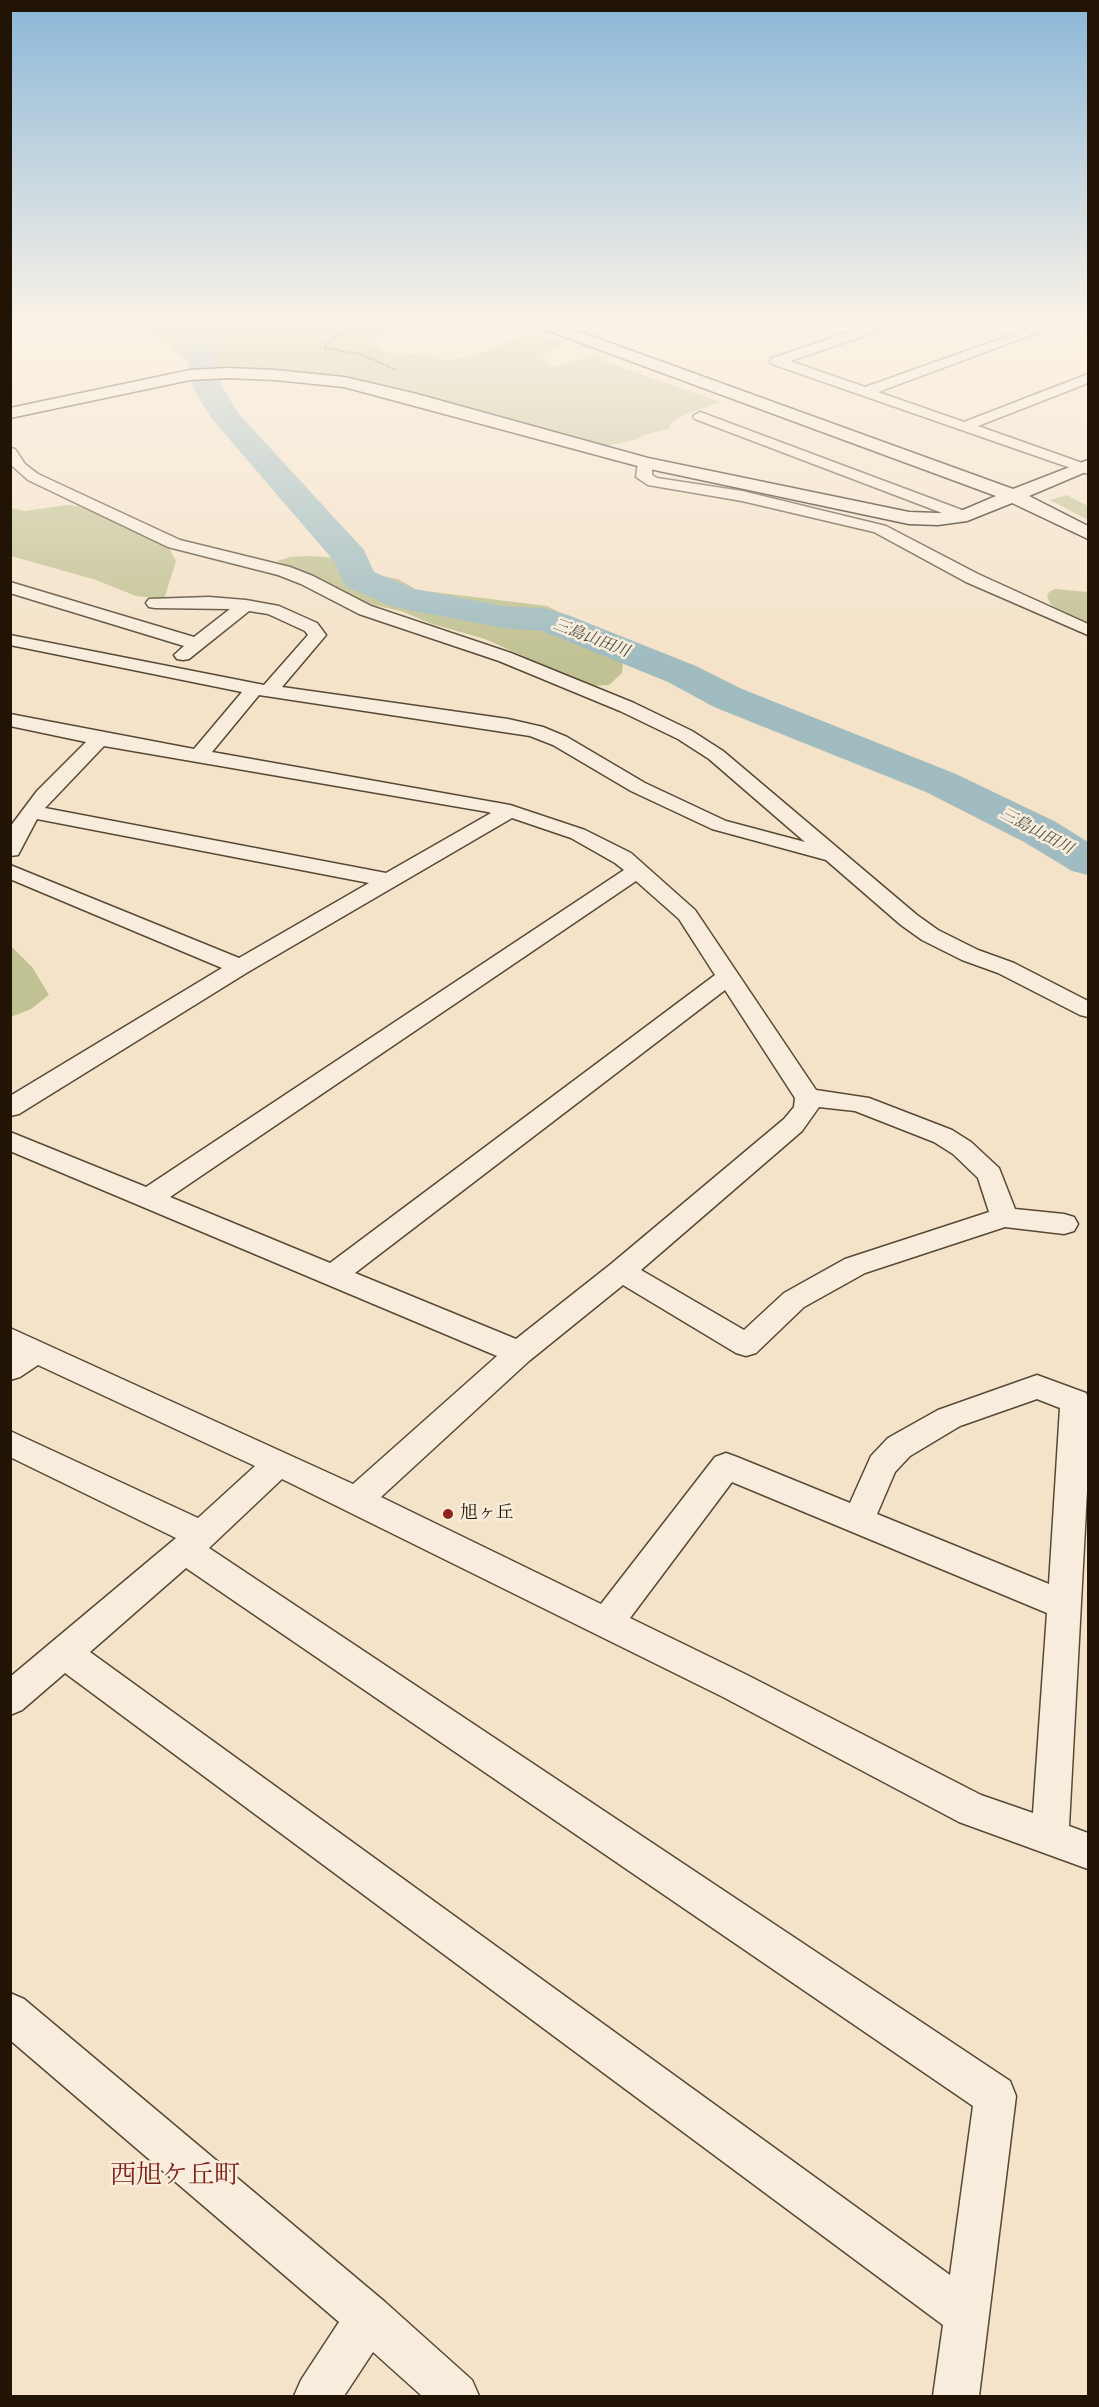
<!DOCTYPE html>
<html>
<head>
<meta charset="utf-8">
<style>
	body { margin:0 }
	#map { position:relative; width:1099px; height:2407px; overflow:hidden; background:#f5e3c9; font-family:Cardo,serif }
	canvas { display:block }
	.frame { position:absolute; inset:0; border:12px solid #221405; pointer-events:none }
</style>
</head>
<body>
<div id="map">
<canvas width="1099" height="2407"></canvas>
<div class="frame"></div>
</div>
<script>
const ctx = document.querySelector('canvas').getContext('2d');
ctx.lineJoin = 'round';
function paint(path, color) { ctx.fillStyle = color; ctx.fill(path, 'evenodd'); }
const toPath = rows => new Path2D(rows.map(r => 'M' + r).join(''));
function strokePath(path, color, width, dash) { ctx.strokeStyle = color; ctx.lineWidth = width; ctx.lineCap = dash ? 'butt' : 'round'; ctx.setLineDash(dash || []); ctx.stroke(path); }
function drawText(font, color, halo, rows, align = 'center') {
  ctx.font = font + ' Cardo,"Noto Serif JP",serif'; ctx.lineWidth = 5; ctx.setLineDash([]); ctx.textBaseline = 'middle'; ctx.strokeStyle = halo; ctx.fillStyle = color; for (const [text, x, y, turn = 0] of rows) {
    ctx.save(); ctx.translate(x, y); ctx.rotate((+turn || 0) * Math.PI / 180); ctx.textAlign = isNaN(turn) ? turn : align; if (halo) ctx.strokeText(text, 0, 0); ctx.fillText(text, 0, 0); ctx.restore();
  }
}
paint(toPath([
	[121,320,409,320,370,343,382,352,431,355,448,361,493,350,520,335,547,337,564,343,541,356,546,360,548,366,558,366,596,355,609,363,721,402,682,416,671,423,668,429,647,434,631,441,604,446,555,445,378,392,306,380,218,378,211,371,188,369,187,361,138,325],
	[1067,495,1088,506,1088,520,1050,500],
	[67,505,103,510,140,528,169,548,176,561,164,599,136,596,96,580,11,556,11,508,25,511],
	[308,556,342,558,363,563,379,576,398,579,417,590,547,606,563,614,569,623,573,640,603,645,623,664,622,673,609,685,590,686,485,639,432,624,404,612,358,601,323,580,294,571,277,561,290,557],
	[1055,589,1088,592,1088,625,1051,605,1047,597,1049,592],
	[10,945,32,967,49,995,31,1009,11,1017]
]), '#c1c293');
paint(toPath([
	[145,320,188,320,198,323,207,330,216,342,218,372,225,392,239,414,364,550,374,572,415,589,503,606,543,608,568,615,696,666,742,689,956,774,1056,822,1088,842,1088,875,1072,871,1024,842,926,792,714,707,668,682,542,631,503,628,404,609,391,606,345,586,334,561,212,419,195,392,188,372,188,343,178,335,149,326,145,320]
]), '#a0bcc0');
const street = toPath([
	[885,320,904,320,902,323,790,361,865,387,1053,320,1071,320,878,392,964,422,1088,374,1088,383,978,426,1088,465,1088,474,772,364,770,361,772,358,885,320],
	[700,412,970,513,972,516,964,521,958,519,695,419,693,416,700,412],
	[10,448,15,449,25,464,38,474,180,540,290,567,313,576,371,606,511,653,634,703,692,731,723,751,917,915,938,930,978,950,1014,963,1088,1001,1088,1017,1080,1015,998,973,962,960,922,940,901,925,826,860,712,829,631,791,553,745,530,736,259,695,212,752,510,805,585,830,631,853,695,910,816,1090,869,1098,952,1130,971,1142,999,1168,1015,1209,1064,1214,1074,1217,1078,1224,1074,1231,1064,1234,1005,1227,865,1273,804,1307,756,1353,746,1356,736,1353,623,1285,529,1361,381,1497,601,1604,715,1457,726,1453,737,1457,850,1503,871,1456,888,1438,938,1410,1037,1375,1086,1393,1088,1398,1088,1472,1069,1826,1088,1833,1088,1869,959,1822,723,1697,282,1479,209,1548,1010,2081,1016,2096,979,2396,933,2396,943,2325,65,1673,22,1710,10,1715,10,1677,176,1538,10,1457,10,1431,198,1518,255,1466,38,1365,20,1377,10,1380,10,1328,353,1484,497,1356,10,1151,10,1132,146,1187,624,870,615,863,571,838,512,818,248,972,19,1114,10,1116,10,1096,222,968,10,879,10,865,239,958,369,883,37,819,18,855,10,856,10,827,37,791,86,742,10,726,10,714,194,749,242,692,10,645,10,635,264,685,308,635,305,631,268,614,249,611,189,659,183,660,177,659,174,655,184,646,10,593,10,582,194,637,230,609,155,608,149,607,146,603,149,599,209,597,246,600,279,606,317,623,326,635,282,687,508,719,543,727,567,737,645,783,726,821,805,842,709,759,678,739,620,711,499,661,359,614,301,584,278,575,168,547,28,480,10,464,10,448],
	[104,746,488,812,491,813,386,873,45,808,104,746],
	[636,881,679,919,715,975,330,1263,170,1197,636,881],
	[725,990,795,1098,794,1107,784,1119,611,1264,516,1339,355,1273,725,990],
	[819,1107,855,1111,934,1142,953,1154,978,1178,989,1212,845,1259,784,1293,744,1330,641,1270,802,1131,819,1107],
	[1037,1399,1060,1408,1049,1584,877,1514,895,1472,910,1456,960,1426,1037,1399],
	[732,1482,1047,1613,1033,1813,981,1795,747,1675,630,1618,732,1482],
	[186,1568,973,2106,950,2275,90,1652,186,1568],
	[645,459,652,463,652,475,657,478,742,491,886,526,978,574,1088,624,1088,635,966,582,874,532,742,501,648,485,636,477,638,463,645,459],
	[10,1993,24,1999,385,2302,472,2380,479,2396,422,2396,373,2352,344,2396,294,2396,301,2380,339,2322,10,2040,10,1993]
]);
const secondary = toPath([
	[524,320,547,320,1013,489,1088,460,1088,471,1029,496,1088,526,1088,539,1012,503,967,521,938,525,909,524,645,468,344,387,275,380,227,378,190,380,10,418,10,408,190,370,227,368,275,370,344,377,413,393,648,458,909,512,938,513,963,510,996,496,527,323,524,320]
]);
strokePath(street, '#574836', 3);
strokePath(secondary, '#221405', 3);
strokePath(toPath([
	[372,320,340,334,328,342,325,348,360,354,396,370]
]), '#221405', 2, [2, 1.5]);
paint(street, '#f8eddc');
paint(secondary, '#f8eddc');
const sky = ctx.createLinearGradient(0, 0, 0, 657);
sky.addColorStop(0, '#8bb7d8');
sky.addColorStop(0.49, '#faf2e7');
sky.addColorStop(1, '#faf2e700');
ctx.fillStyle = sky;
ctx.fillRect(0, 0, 1099, 657);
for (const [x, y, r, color] of [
	[448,1514,6,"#8f2418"]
]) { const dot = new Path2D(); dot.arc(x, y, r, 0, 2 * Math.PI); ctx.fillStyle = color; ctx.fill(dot); strokePath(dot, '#f8eddc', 2); }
drawText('italic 16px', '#4e4f46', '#f8eddc', [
	["三島山田川",591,639,21],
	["三島山田川",1036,832,28]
]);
drawText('18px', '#221405', '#f8eddc', [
	["旭ヶ丘",460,1514]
], 'left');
drawText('26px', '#7a1f14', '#f8eddc', [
	["西旭ケ丘町",175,2177]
]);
</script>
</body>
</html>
